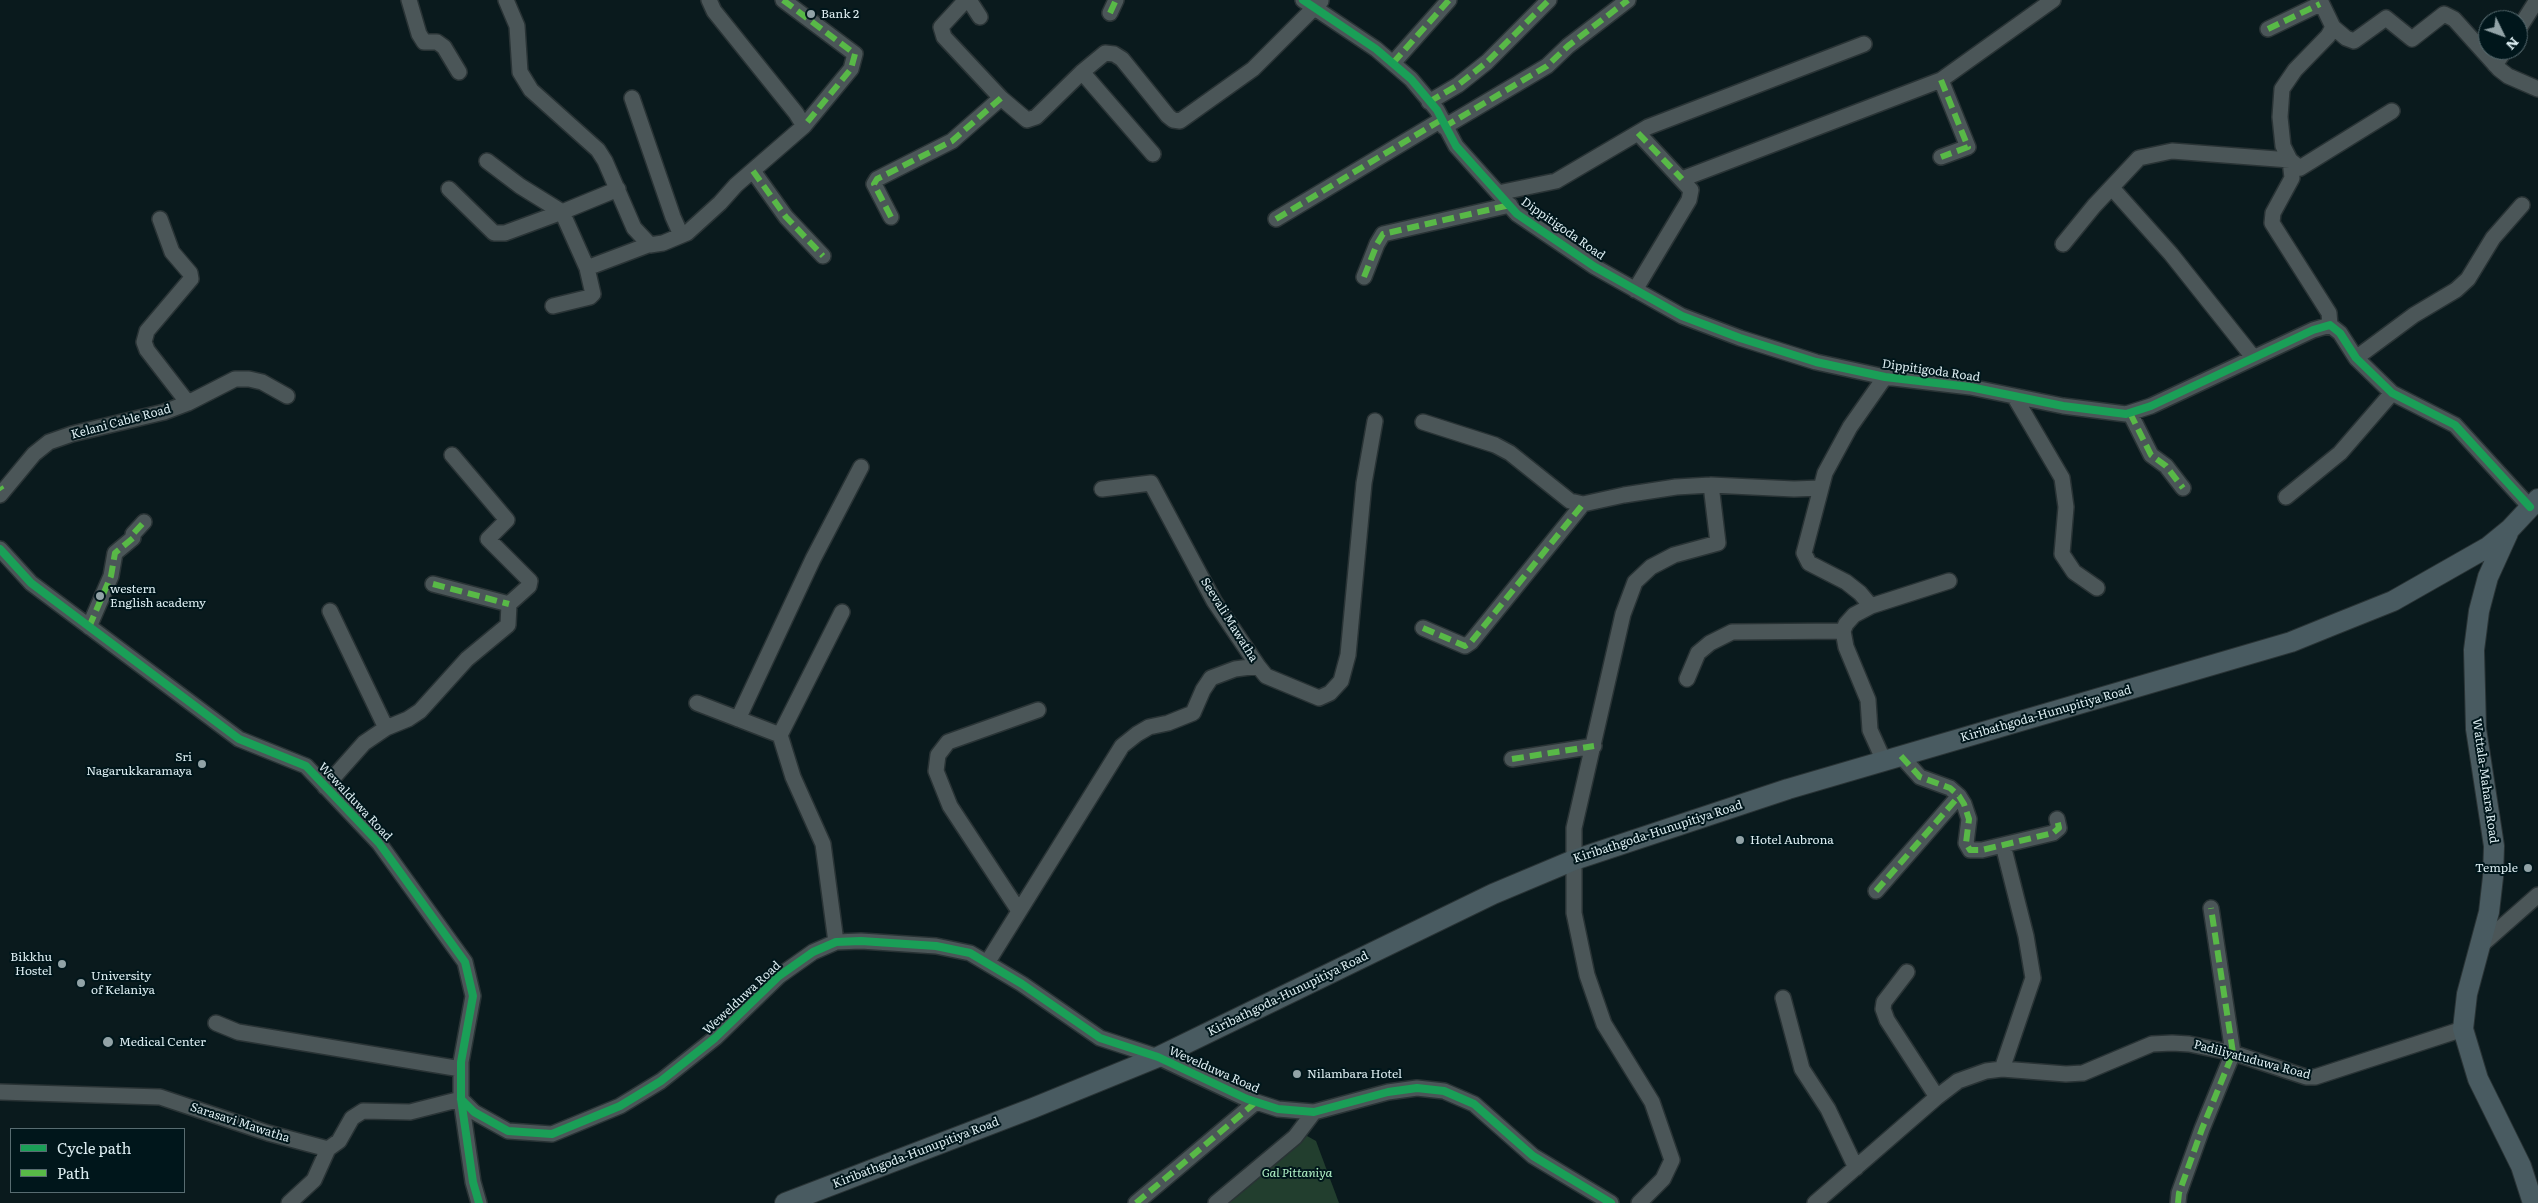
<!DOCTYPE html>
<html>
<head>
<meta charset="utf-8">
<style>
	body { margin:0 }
	#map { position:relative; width:2538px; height:1203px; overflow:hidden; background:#0a1a1d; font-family:Literata,serif }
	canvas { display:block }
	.legend { position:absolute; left:10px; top:1128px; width:175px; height:65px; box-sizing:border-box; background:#00161b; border:1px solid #586c71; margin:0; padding:6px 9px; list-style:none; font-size:15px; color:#dcedf1 }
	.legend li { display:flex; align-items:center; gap:10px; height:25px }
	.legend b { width:25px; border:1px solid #586c71 }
	.north { position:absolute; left:2478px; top:10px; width:50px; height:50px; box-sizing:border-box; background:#00161b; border:1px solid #586c71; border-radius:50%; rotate:132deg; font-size:14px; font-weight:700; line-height:20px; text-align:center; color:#dcedf1 }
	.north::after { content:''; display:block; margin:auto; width:18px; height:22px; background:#92a3a7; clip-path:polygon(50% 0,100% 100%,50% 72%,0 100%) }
</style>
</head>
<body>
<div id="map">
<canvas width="2538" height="1203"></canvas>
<ul class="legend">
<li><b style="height:6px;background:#1a9f57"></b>Cycle path</li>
<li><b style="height:6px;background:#58b947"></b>Path</li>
</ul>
<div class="north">N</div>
</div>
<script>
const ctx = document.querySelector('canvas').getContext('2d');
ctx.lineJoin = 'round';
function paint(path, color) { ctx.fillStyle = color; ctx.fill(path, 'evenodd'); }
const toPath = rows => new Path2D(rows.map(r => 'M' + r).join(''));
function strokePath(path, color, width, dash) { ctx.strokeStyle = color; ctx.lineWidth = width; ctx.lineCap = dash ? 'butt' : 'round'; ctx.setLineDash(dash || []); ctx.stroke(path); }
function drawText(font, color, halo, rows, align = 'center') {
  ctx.font = font + ' Literata,serif'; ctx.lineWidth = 4; ctx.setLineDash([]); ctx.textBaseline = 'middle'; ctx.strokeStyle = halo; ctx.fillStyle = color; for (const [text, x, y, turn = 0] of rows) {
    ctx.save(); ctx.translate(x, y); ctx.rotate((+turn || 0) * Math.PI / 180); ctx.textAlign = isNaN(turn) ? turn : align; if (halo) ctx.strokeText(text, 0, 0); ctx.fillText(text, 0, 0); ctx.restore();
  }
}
paint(toPath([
	[1300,1132,1316,1141,1339,1203,1219,1203]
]), '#223e2e');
const minor = toPath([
	[409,0,419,34,424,42,437,42,444,47,459,72],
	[506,0,517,26,520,72,531,90,598,150,605,161,634,228,650,245,663,243,687,233,720,203,736,185,804,126,796,113,714,11,709,0],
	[783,0,855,54,851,69,804,126],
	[966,0,941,27,944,37,1001,98,1027,120,1036,117,1082,72,1105,53,1114,54,1122,59,1168,116,1173,120,1180,121,1253,69,1321,1],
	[969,0,980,17],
	[1303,0,1376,49,1411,79,1437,110,1456,146,1517,214,1595,267,1682,316,1740,338,1816,362,1885,377,1970,387,2063,406,2126,414,2151,406,2313,330,2330,325,2340,333,2356,358,2392,393,2455,425,2530,507],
	[2320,0,2333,27,2328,36,2295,70,2282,89,2280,117,2283,146,2290,160,2292,178,2273,213,2272,223,2329,313,2330,325],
	[1110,13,1116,0],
	[2333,27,2346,38,2354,41,2386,18,2412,39,2444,14,2454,19,2499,69,2508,76,2538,89],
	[2268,29,2320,4],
	[2518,30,2537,0],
	[1393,63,1449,0],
	[2495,65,2505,50],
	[1082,72,1153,154],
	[1941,80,1968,147,1941,157],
	[632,98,673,217,681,235],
	[1429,102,1458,85,1487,62,1549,0],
	[1444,127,1547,66,1568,46,1628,0],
	[487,161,520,186,562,212,618,189],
	[753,171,786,217,823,256],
	[1682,179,1941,80,2053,0],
	[2112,188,2171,254,2253,357],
	[449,189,494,233,505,233,562,212,587,268,648,245],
	[1498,193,1556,181,1648,127,1864,44],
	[891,217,874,184,877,179,952,141,1001,98],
	[160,219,172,252,190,273,191,279,147,331,144,342,147,350,188,403],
	[1276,219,1441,120],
	[2063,244,2094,206,2139,158,2172,151,2290,160,2300,168,2392,111],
	[1364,277,1377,244,1383,234,1510,205],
	[1635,290,1689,200,1691,190,1638,133],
	[553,306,590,297,593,294,587,268],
	[2356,358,2414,315,2456,290,2468,279,2493,238,2522,205],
	[2014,396,2062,478,2066,507,2062,554,2074,572,2097,588],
	[2130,413,2151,455,2166,466,2183,488],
	[1423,422,1495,445,1510,453,1570,501,1583,504,1624,495,1676,487,1711,485],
	[0,495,34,454,49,442,72,434,164,412,188,403,235,379,249,379,262,382,287,396],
	[2286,497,2340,453,2392,393],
	[0,549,31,583,239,739,306,766,379,843,465,962,473,996,461,1062,461,1099,473,1182,479,1203],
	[433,584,509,604],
	[1871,606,1860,593,1846,582,1809,563,1804,553,1825,473,1850,427,1885,377],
	[330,611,386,728],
	[89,627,111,576,115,553,133,538,133,534,144,522],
	[1423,628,1465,646,1471,642,1583,504],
	[1258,666,1266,676,1319,698,1330,693,1341,681,1348,655,1364,483,1375,421],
	[1687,679,1698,653,1710,643,1732,632,1843,631],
	[697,703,780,735,793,777,823,844,836,942],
	[738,719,813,559,861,467],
	[780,735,842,612],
	[1901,756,1920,777,1950,788,1959,796,1964,804,1969,819,1966,843,1970,850,1982,850,2053,833,2059,828,2057,819],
	[1512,759,1594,746],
	[1884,761,1870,730,1868,700,1846,647,1843,631,1846,624,1854,615,1871,606,1949,581],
	[325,787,364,743,386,728,408,719,420,711,467,659,508,625,509,604,529,586,530,581,488,539,507,520,452,455],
	[1876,891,1959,796],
	[1019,911,950,806,936,771,938,755,948,742,1038,710],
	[2479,947,2538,895],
	[987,963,1122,746,1137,734,1149,727,1168,723,1193,713,1203,690,1211,678,1235,669,1258,666,1214,601,1151,483,1102,489],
	[1907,972,1884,1002,1883,1009,1887,1020,1937,1097],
	[1783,998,1802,1069,1828,1109,1856,1168],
	[216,1023,238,1032,461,1069],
	[2002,1069,2033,978,2026,936,2003,845],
	[0,1092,160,1097,268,1133,328,1149,339,1141,352,1118,363,1111,410,1112,461,1099],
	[461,1099,474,1112,508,1131,552,1134,620,1106,661,1081,715,1038,779,976,813,952,836,942,861,941,936,946,970,953,1022,984,1100,1038,1158,1057,1247,1099,1278,1109,1314,1112,1388,1092,1417,1088,1444,1091,1474,1104,1533,1156,1611,1203],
	[289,1203,314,1180,328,1149],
	[1136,1203,1256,1102],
	[1216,1203,1295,1137,1314,1112],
	[1639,1203,1663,1179,1672,1160,1652,1102,1604,1024,1587,975,1574,913,1574,828,1623,614,1635,582,1651,567,1674,555,1718,543,1711,485,1794,489,1821,488],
	[1815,1203,1937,1097,1958,1081,1986,1071,2002,1069,2066,1074,2083,1073,2152,1044,2172,1043,2189,1044,2233,1053,2306,1077,2315,1077,2463,1029],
	[2178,1203,2179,1193,2202,1129,2233,1053,2211,908]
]);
const major = toPath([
	[2508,533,2488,577,2479,611,2474,650,2476,729,2494,846,2493,877,2489,912,2467,994,2463,1029,2478,1079,2521,1166,2533,1203],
	[785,1203,1033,1108,1158,1057,1493,894,1574,860,1788,789,2291,642,2333,625,2393,601,2488,547,2510,529,2538,499]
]);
strokePath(minor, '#293335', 18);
strokePath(major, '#293335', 22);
strokePath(minor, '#4b5658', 15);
strokePath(major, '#495b61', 20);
strokePath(toPath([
	[783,0,855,54,851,69,804,126],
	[1110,13,1116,0],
	[2268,29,2320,4],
	[1393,63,1449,0],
	[1941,80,1968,147,1941,157],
	[1429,102,1458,85,1487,62,1549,0],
	[1444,127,1547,66,1568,46,1628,0],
	[1638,133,1682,179],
	[753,171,786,217,823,256],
	[891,217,874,184,877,179,952,141,1001,98],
	[1276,219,1441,120],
	[1364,277,1377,244,1383,234,1510,205],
	[2130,413,2151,455,2166,466,2183,488],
	[0,487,2,490],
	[433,584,509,604],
	[89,627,111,576,115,553,133,538,133,534,144,522],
	[1423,628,1465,646,1471,642,1583,504],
	[1901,756,1920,777,1950,788,1959,796,1964,804,1969,819,1966,843,1970,850,1982,850,2053,833,2059,828,2057,819],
	[1512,759,1594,746],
	[1876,891,1959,796],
	[1136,1203,1256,1102],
	[2178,1203,2179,1193,2202,1129,2233,1053,2211,908]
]), '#58b947', 6, [12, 6]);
strokePath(toPath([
	[1303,0,1376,49,1411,79,1437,110,1456,146,1517,214,1595,267,1682,316,1740,338,1816,362,1885,377,1970,387,2063,406,2126,414,2151,406,2313,330,2330,325,2340,333,2356,358,2392,393,2455,425,2530,507],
	[0,549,31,583,239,739,306,766,379,843,465,962,473,996,461,1062,461,1099,473,1182,479,1203],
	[461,1099,474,1112,508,1131,552,1134,620,1106,661,1081,715,1038,779,976,813,952,836,942,861,941,936,946,970,953,1022,984,1100,1038,1158,1057,1247,1099,1278,1109,1314,1112,1388,1092,1417,1088,1444,1091,1474,1104,1533,1156,1611,1203]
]), '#1a9f57', 8);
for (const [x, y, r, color] of [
	[811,14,5,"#92a3a7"],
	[100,596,5,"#92a3a7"],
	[202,764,5,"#92a3a7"],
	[1740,840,5,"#92a3a7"],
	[2528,868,5,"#92a3a7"],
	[62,964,5,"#92a3a7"],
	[81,983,5,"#92a3a7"],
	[108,1042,6,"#92a3a7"],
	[1297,1074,5,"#92a3a7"]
]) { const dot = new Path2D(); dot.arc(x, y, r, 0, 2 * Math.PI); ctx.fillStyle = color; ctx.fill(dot); strokePath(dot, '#00161b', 2); }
drawText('12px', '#dcedf1', '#00161b', [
	["Bank 2",821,14],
	["western",110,589],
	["English academy",110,603],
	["Sri",192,757,"right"],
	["Nagarukkaramaya",192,771,"right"],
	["Hotel Aubrona",1750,840],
	["Temple",2518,868,"right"],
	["Bikkhu",52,957,"right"],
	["Hostel",52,971,"right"],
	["University",91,976],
	["of Kelaniya",91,990],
	["Medical Center",119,1042],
	["Nilambara Hotel",1307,1074]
], 'left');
drawText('12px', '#dcedf1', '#00161b', [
	["Dippitigoda Road",1563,229,35],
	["Dippitigoda Road",1931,371,8],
	["Kelani Cable Road",121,422,-15],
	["Seevali Mawatha",1229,620,58],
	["Kiribathgoda-Hunupitiya Road",2046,714,-16],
	["Wattala-Mahara Road",2485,781,82],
	["Wewalduwa Road",355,802,47],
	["Kiribathgoda-Hunupitiya Road",1658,832,-18],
	["Kiribathgoda-Hunupitiya Road",1288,994,-26],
	["Wewelduwa Road",742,998,-43],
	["Padiliyatuduwa Road",2252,1060,15],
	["Wevelduwa Road",1214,1070,24],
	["Sarasavi Mawatha",240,1123,18],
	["Kiribathgoda-Hunupitiya Road",916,1153,-21]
]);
drawText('italic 12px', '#b2f4c8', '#00161b', [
	["Gal Pittaniya",1297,1173]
]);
</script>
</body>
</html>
